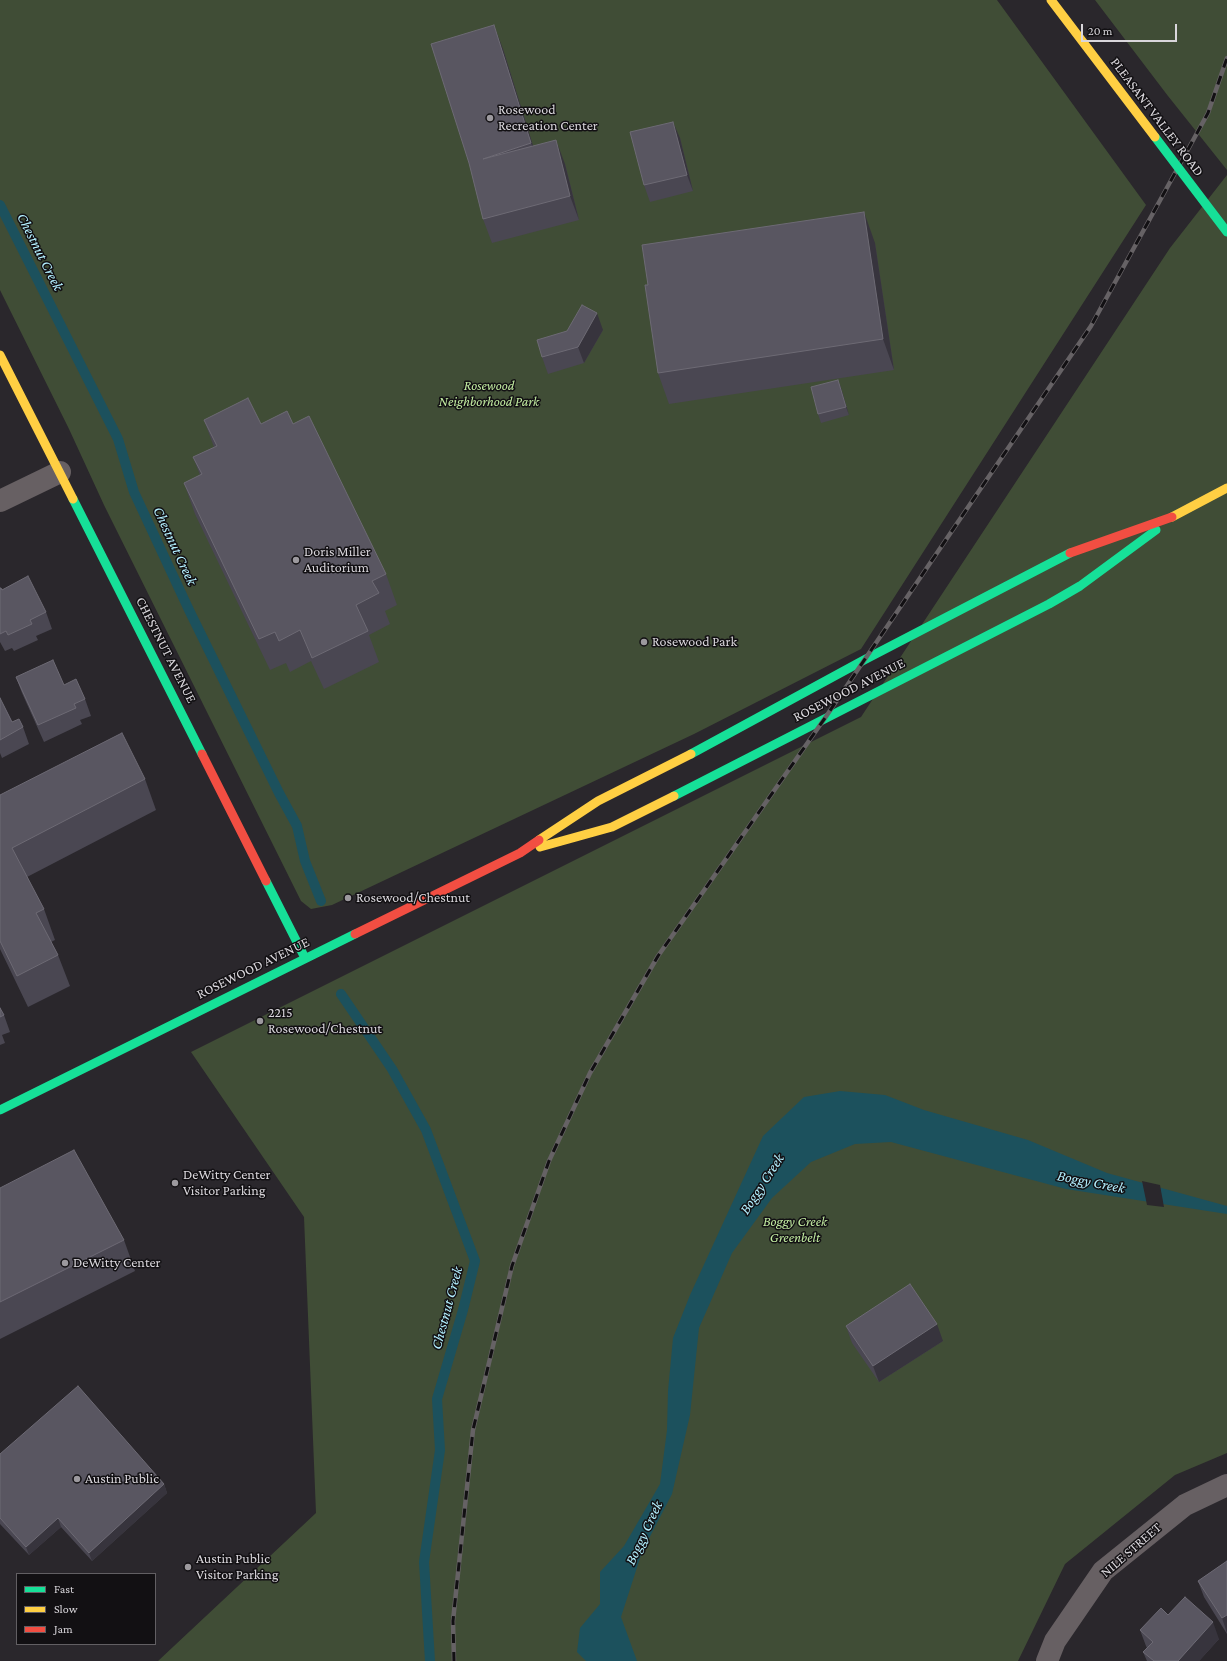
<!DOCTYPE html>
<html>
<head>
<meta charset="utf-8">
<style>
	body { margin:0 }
	#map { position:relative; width:1227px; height:1661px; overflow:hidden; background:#2a272c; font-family:"Crimson Pro",serif }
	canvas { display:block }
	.legend { position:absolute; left:16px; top:1573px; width:140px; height:72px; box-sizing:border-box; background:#121013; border:1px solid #625f63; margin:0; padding:5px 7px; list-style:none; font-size:12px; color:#d9d6db }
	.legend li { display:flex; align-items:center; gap:8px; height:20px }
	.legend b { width:20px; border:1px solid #625f63 }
	.scale { position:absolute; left:1081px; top:24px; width:96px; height:18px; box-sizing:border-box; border:2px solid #d9d6db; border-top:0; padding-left:5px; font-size:12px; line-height:14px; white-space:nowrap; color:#d9d6db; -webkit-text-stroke:3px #121013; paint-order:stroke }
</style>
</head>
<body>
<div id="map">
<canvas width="1227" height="1661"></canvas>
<ul class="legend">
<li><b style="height:5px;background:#16e098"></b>Fast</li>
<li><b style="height:5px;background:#ffcf43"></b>Slow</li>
<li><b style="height:5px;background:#f24e42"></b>Jam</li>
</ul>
<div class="scale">20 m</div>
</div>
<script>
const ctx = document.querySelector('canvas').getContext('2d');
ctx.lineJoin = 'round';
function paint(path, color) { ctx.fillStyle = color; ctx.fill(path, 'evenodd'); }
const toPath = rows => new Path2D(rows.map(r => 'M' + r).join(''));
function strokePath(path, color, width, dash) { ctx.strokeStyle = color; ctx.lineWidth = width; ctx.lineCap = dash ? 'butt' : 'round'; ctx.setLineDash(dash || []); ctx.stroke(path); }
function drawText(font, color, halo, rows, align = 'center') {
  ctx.font = font + ' "Crimson Pro",serif'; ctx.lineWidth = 3; ctx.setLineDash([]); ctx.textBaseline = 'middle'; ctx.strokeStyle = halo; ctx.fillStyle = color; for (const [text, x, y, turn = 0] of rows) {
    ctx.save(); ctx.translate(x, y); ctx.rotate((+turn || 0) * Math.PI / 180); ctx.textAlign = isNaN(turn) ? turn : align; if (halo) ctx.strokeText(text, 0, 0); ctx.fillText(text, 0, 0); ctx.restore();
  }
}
paint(toPath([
	[0,0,997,0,1146,205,861,649,694,734,332,905,311,909,301,901,104,505,69,429,0,290],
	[1095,0,1227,0,1227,170,1168,96],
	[1227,175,1227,1453,1175,1475,1065,1564,1018,1661,158,1661,316,1513,304,1217,191,1052,861,717,1170,248]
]), '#404d36');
paint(toPath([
	[840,1091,885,1095,924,1110,1028,1140,1107,1173,1227,1206,1227,1214,1066,1189,891,1142,855,1144,811,1162,772,1198,732,1253,699,1328,690,1415,672,1494,642,1552,621,1617,637,1661,586,1661,577,1652,580,1628,600,1604,600,1572,624,1546,660,1484,667,1430,668,1391,673,1338,690,1295,763,1136,804,1097]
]), '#1c515d');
paint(toPath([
	[1142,1181,1160,1185,1164,1207,1147,1205]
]), '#2a272c');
strokePath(toPath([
	[0,205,118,439,134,492,189,610,279,793,297,826,305,861,321,901],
	[341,994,392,1069,426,1130,475,1261,463,1310,437,1399,440,1450,424,1562,430,1661]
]), '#1c515d', 10);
strokePath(toPath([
	[0,501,60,472],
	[1047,1661,1055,1641,1103,1571,1185,1505,1227,1485]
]), '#676063', 22);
strokePath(toPath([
	[73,499,202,754],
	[691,754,864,660,1070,553],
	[674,796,1049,604,1080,586,1156,530],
	[266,881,305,958],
	[0,1110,355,934]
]), '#16e098', 9);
strokePath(toPath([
	[0,355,73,499],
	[1172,517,1227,488],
	[539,840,598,801,691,754],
	[540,847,612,827,674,796]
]), '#ffcf43', 9);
strokePath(toPath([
	[1070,553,1172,517],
	[202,754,266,881],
	[355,934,520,853,539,840]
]), '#f24e42', 9);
const rail = toPath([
	[454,1661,453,1621,473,1430,512,1266,549,1161,590,1073,658,956,825,718,1091,326,1208,113,1227,58]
]);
strokePath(rail, '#666265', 4.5);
strokePath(rail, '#121013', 3, [9]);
strokePath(toPath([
	[1155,137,1227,232]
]), '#16e098', 9);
strokePath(toPath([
	[1051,0,1155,137]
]), '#ffcf43', 9);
paint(toPath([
	[503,49,533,146,565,164,579,220,492,243,483,219],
	[680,138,693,191,650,202,644,185],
	[875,243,894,370,669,404,658,373],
	[603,330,584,363,548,374,542,357],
	[838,380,841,388,849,415,821,423,818,414],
	[204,420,261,424,293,424,386,574,397,605,385,611,390,624,369,635,379,662,324,689,311,661,290,672,286,663,270,670,195,514,184,483,200,475,193,457,214,447],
	[0,588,46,612,52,629,36,636,38,640,14,651,12,648,5,651,0,642],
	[16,677,64,685,85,699,91,716,80,720,82,724,44,742,22,693],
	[0,698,12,722,23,727,29,744,2,758,0,753],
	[145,779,156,810,27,877,44,909,55,940,51,942,58,955,70,986,28,1007,0,949,0,795],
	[0,1008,4,1015,10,1032,2,1035,5,1043,0,1045],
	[0,1188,124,1240,135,1271,0,1339],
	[846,1326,943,1341,879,1382,852,1343],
	[0,1454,164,1484,167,1493,92,1561,61,1527,29,1555,0,1524],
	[1227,1561,1227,1634,1204,1597,1198,1581],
	[1168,1615,1219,1639,1199,1661,1147,1661,1143,1652,1147,1648,1146,1646,1140,1630]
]), '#4a4752');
paint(toPath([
	[494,25,503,49,540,168,531,143],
	[673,122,680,138,693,191,687,175],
	[556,140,565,164,579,220,570,196],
	[864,212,875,243,894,370,883,339],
	[597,313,603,330,584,363,578,347],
	[838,380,841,388,849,415,846,407],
	[937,1324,943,1341,879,1382,873,1366],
	[164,1484,167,1493,92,1561,89,1553],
	[58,1518,61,1527,29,1555,26,1547],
	[1227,1615,1227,1633,1222,1618],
	[1213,1622,1219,1639,1199,1661,1178,1661]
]), '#37343d');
const building = toPath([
	[494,25,531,143,483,159,556,140,570,196,483,219,469,163,431,44,494,25],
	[673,122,687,175,644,185,630,132,673,122],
	[864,212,883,339,658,373,645,285,648,285,642,245,864,212],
	[582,305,597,313,578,347,542,357,537,340,567,331,582,305],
	[838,380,846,407,818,414,811,387,838,380],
	[248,398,261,424,287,411,293,424,309,416,386,574,372,581,379,593,356,605,368,631,312,658,300,630,279,641,275,632,259,639,184,483,202,474,193,457,217,446,204,420,248,398],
	[28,576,46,612,30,620,32,624,8,635,6,631,0,634,0,588,1,588,2,590,28,576],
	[53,660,64,685,76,679,85,699,74,704,76,708,38,725,16,677,53,660],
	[0,698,12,722,19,719,23,727,0,740,0,698],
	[122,733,145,779,12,848,44,909,36,913,58,955,17,976,0,941,0,795,122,733],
	[0,1008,4,1015,0,1017,0,1008],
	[74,1150,124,1240,0,1302,0,1188,74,1150],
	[910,1284,937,1324,873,1366,846,1326,910,1284],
	[78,1386,164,1484,89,1553,58,1518,26,1547,0,1518,0,1454,78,1386],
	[1227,1561,1227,1615,1222,1618,1198,1581,1227,1561],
	[1185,1597,1213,1622,1178,1661,1154,1661,1143,1652,1153,1642,1140,1630,1161,1608,1168,1615,1185,1597]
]);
paint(building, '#595661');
strokePath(building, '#6d6a74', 1);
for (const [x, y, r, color] of [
	[490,118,4,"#9c999e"],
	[296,560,4,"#9c999e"],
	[644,642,4,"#9c999e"],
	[348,898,4,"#9c999e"],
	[260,1021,4,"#9c999e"],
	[175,1183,4,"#9c999e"],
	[65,1263,4,"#9c999e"],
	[77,1479,4,"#9c999e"],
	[188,1567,4,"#9c999e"]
]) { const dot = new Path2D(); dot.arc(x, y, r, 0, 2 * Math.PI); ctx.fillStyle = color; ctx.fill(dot); strokePath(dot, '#121013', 1.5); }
drawText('14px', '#d9d6db', '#121013', [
	["Rosewood",498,110],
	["Recreation Center",498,126],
	["Doris Miller",304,552],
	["Auditorium",304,568],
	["Rosewood Park",652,642],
	["Rosewood/Chestnut",356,898],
	["2215",268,1013],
	["Rosewood/Chestnut",268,1029],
	["DeWitty Center",183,1175],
	["Visitor Parking",183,1191],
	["DeWitty Center",73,1263],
	["Austin Public",85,1479],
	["Austin Public",196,1559],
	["Visitor Parking",196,1575]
], 'left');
drawText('14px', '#d9d6db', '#121013', [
	["PLEASANT VALLEY ROAD",1157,117,53],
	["CHESTNUT AVENUE",166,650,63],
	["ROSEWOOD AVENUE",849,690,-27],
	["ROSEWOOD AVENUE",253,968,-26],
	["NILE STREET",1131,1550,-41]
]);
drawText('italic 14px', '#c2eca1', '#121013', [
	["Rosewood",489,386],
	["Neighborhood Park",489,402],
	["Boggy Creek",795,1222],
	["Greenbelt",795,1238]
]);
drawText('italic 15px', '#b3f0ff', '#121013', [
	["Chestnut Creek",40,252,63],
	["Chestnut Creek",175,546,65],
	["Boggy Creek",1091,1182,11],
	["Boggy Creek",762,1184,-57],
	["Chestnut Creek",447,1308,-75],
	["Boggy Creek",644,1533,-65]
]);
</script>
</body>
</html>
